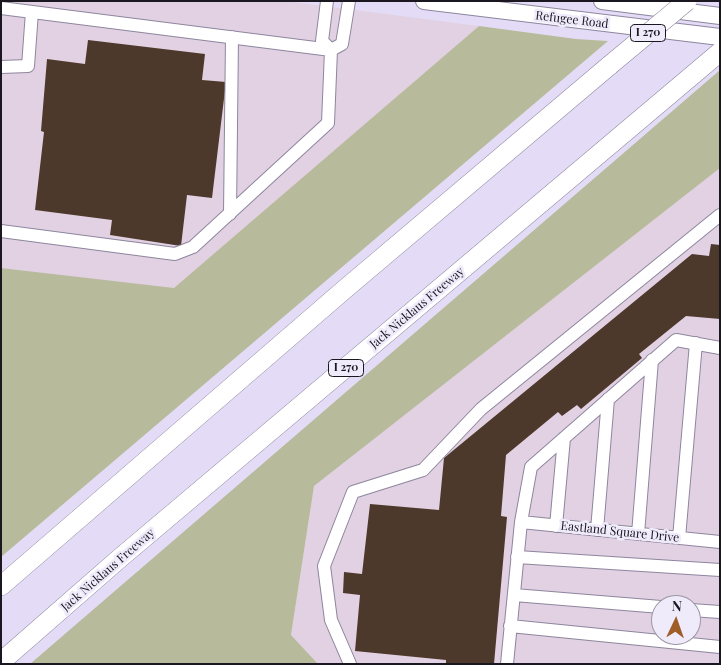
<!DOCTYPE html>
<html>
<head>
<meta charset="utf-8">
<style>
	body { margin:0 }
	#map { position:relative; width:721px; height:665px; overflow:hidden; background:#e4dcf7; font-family:"Playfair Display",serif }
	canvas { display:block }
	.frame { position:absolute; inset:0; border:2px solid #1a1720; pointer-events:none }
	.north { position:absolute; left:651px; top:595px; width:50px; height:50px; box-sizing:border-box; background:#f0ebfb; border:1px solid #9a96a3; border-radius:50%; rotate:3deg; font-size:14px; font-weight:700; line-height:20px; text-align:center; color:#1a1720 }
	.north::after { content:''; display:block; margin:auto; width:18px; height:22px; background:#9e5d29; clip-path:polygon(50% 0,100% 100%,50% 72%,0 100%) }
</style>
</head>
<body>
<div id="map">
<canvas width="721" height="665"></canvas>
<div class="frame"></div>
<div class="north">N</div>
</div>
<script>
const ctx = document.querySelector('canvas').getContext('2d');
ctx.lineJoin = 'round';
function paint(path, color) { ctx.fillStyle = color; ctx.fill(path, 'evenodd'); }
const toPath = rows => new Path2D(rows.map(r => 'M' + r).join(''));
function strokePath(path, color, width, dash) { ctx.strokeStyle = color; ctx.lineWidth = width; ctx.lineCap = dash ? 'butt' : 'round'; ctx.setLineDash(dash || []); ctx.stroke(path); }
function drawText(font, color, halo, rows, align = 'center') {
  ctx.font = font + ' "Playfair Display",serif'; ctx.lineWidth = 5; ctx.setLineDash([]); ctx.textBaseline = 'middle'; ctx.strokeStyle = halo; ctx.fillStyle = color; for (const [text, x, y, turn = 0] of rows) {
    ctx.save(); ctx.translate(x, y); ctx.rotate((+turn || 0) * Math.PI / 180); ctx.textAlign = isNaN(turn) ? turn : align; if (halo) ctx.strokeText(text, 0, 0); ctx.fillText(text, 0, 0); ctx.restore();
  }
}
paint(toPath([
	[1,1,285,1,479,26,174,289,1,268],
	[720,168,720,664,318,664,291,635,314,486],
	[661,605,691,605,691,635,661,635]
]), '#e2d1e2');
paint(toPath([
	[479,26,576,39,608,41,1,557,1,268,174,288],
	[720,70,720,168,314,486,291,635,318,664,30,664]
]), '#b7bb9b');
paint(toPath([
	[88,40,205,54,202,80,226,82,212,198,187,195,181,246,110,235,112,220,35,210,44,132,41,131,47,59,85,64],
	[711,244,720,245,720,319,686,316,639,354,642,358,581,409,577,405,562,416,558,412,506,455,501,516,507,517,494,664,446,664,446,660,355,651,360,595,343,593,344,572,362,574,370,504,439,510,444,458,692,254,709,256]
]), '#4d382c');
const minor = toPath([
	[327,1,322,41,331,50,342,44,349,1],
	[1,8,331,50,328,123,193,247,175,254,1,231],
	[1,67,28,66,32,12],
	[230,214,232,37],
	[521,522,720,542],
	[556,526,564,438],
	[597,530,608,399],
	[638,534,652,360],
	[679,538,696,343],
	[517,557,720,570],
	[514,595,661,607],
	[691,610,720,612],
	[510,626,720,647],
	[350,664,331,620,324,566,353,492,423,470,481,409,720,215],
	[507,664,521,522,531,467,676,340,720,348]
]);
const major = toPath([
	[424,1,720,37],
	[602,1,720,16]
]);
const highway = toPath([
	[1,586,345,289,610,65],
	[1,662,120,558,720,52]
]);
strokePath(minor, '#8d869e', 14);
strokePath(major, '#8d869e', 18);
strokePath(highway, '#8d869e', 20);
strokePath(minor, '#fff', 12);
strokePath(major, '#fff', 16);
strokePath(highway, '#fff', 19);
const highwayBridge = toPath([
	[610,65,687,1]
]);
strokePath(highwayBridge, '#8d869e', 20, []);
strokePath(highwayBridge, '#fff', 19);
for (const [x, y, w] of [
	[648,33,35],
	[346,368,35]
]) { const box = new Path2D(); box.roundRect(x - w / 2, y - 8.5, w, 17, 4); ctx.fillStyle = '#f0ebfb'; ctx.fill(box); strokePath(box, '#1a1720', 1); }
drawText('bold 11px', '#1a1720', null, [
	["I 270",648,33],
	["I 270",346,368]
]);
drawText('12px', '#1a1720', '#f0ebfb', [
	["Refugee Road",572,20,7],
	["Jack Nicklaus Freeway",417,308,-40],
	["Eastland Square Drive",620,532,6],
	["Jack Nicklaus Freeway",108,570,-41]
]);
</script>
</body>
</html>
